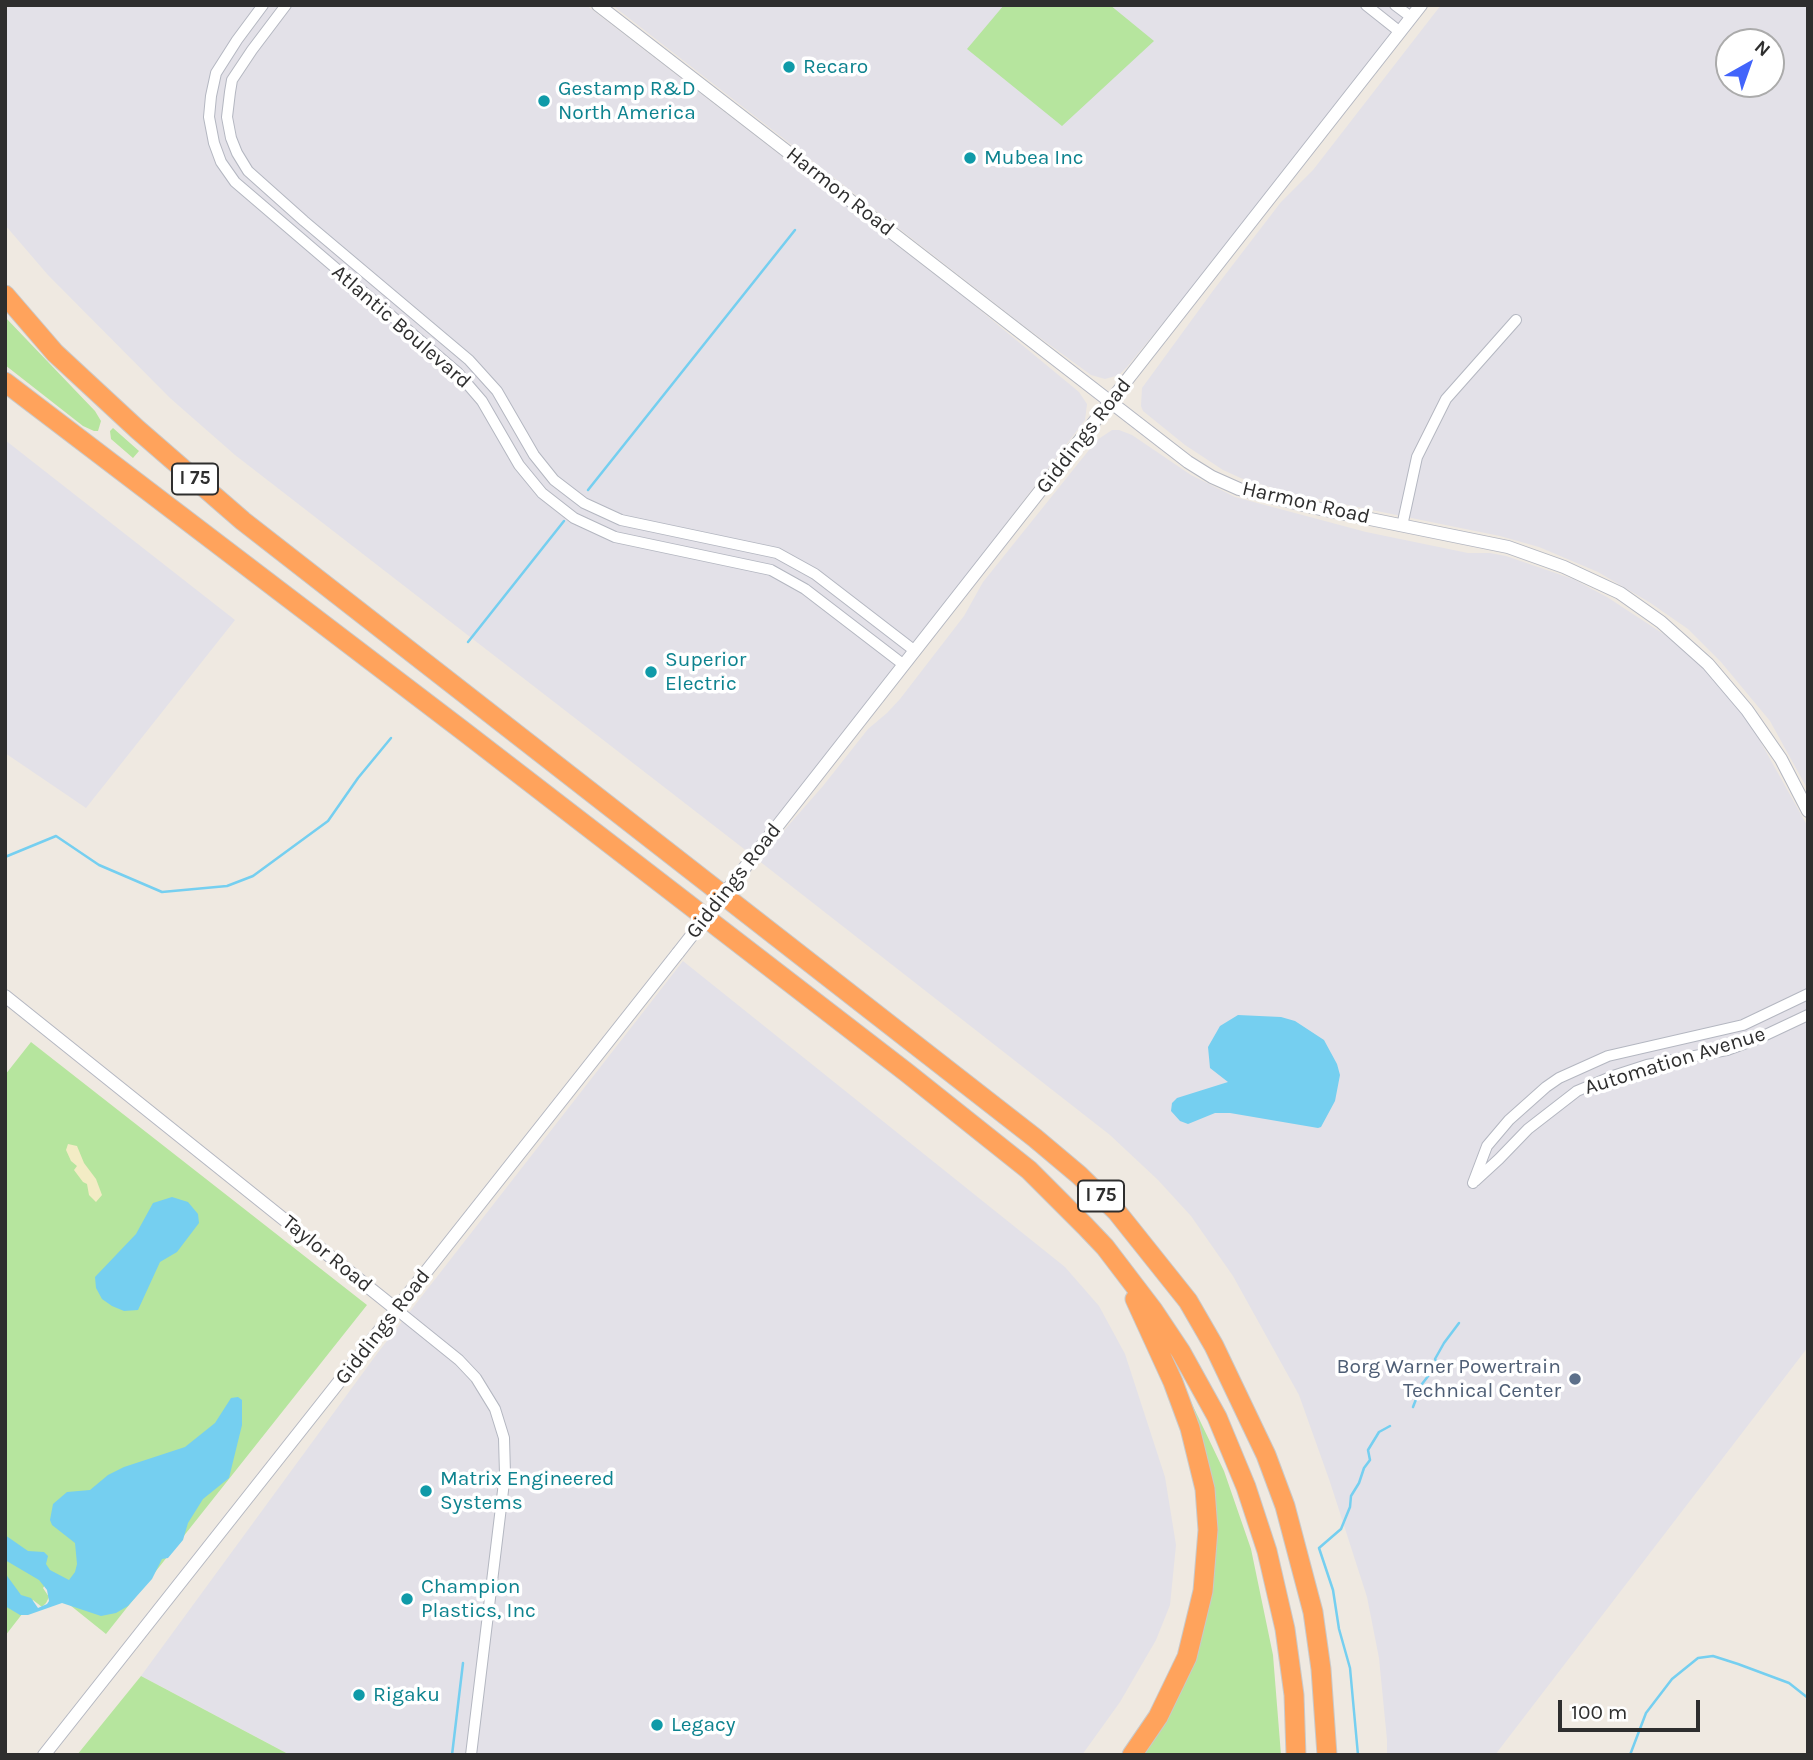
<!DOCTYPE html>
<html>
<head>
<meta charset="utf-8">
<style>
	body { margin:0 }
	#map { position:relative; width:1813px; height:1760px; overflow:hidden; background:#efe9e1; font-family:Karla,sans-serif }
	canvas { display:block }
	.frame { position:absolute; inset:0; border:7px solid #2e2e2e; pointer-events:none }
	.north { position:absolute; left:1715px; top:28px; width:70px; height:70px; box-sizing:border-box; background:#fff; border:2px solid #ababab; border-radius:50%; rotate:40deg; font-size:19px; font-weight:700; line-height:28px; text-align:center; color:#2e2e2e }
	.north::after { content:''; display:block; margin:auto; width:24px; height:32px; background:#4264fb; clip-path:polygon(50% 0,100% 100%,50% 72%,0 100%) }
	.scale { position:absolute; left:1558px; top:1700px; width:142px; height:32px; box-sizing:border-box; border:4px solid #2e2e2e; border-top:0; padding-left:9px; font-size:21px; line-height:24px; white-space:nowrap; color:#2e2e2e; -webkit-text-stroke:5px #fff; paint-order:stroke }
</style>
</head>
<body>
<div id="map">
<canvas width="1813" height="1760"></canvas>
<div class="frame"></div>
<div class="north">N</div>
<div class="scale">100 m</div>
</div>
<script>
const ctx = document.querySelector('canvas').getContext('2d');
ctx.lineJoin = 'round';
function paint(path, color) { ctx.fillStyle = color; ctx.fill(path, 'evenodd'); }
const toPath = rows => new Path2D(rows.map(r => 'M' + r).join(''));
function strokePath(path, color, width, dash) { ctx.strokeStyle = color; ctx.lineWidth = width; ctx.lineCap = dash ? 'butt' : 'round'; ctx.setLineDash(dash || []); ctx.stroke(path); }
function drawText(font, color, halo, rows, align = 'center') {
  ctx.font = font + ' Karla,sans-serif'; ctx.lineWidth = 7; ctx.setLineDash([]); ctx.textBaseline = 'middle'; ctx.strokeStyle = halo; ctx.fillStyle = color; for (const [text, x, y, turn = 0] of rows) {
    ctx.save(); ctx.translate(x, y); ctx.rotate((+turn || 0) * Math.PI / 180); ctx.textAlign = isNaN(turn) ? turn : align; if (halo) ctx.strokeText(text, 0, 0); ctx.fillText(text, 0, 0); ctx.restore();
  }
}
paint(toPath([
	[5,5,586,5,969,301,1079,392,1087,404,1085,420,878,691,748,852,235,455,170,398,48,275,5,225],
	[612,5,1413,5,1239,230,1127,367,1119,375,1105,379,1091,375,1028,329],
	[1441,5,1808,5,1808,790,1770,721,1721,662,1688,629,1649,602,1598,572,1539,547,1500,536,1298,495,1245,480,1223,470,1185,445,1143,411,1141,406,1142,388,1215,288,1281,202,1313,170],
	[1729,42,1771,42,1771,84,1729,84],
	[1112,430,1119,430,1132,435,1191,475,1235,497,1366,532,1468,553,1490,553,1506,556,1573,579,1607,597,1665,635,1708,672,1745,714,1808,827,1808,1347,1495,1755,1387,1755,1387,1740,1379,1658,1367,1597,1330,1482,1299,1395,1233,1276,1191,1216,1158,1180,1110,1135,758,860,823,786,868,729,887,713,900,699,964,616,983,582,1097,440],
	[5,440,235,620,86,808,5,753],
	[683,961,1065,1267,1099,1306,1125,1354,1165,1477,1176,1545,1170,1605,1156,1640,1120,1702,1082,1755,290,1755,141,1676,376,1355]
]), '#e3e1e8');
paint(toPath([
	[1004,5,1110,5,1154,41,1062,126,967,49],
	[5,317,95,411,101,421,98,431,94,431,83,426,5,365],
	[113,428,139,451,133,458,111,439,110,431],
	[31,1042,367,1305,106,1634,45,1585,43,1588,49,1597,46,1603,42,1607,33,1600,5,1636,5,1075],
	[1191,1402,1224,1471,1251,1549,1273,1655,1281,1755,1138,1755,1210,1589,1188,1403],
	[141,1676,290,1755,77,1755]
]), '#b6e59e');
paint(toPath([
	[68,1144,77,1146,84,1163,96,1179,102,1195,96,1202,89,1195,87,1184,83,1182,74,1170,77,1166,71,1161,66,1150]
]), '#f3ecc5');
paint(toPath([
	[1238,1015,1281,1017,1295,1021,1324,1040,1337,1064,1340,1075,1335,1101,1321,1127,1318,1128,1230,1113,1215,1113,1188,1124,1180,1121,1171,1111,1172,1103,1177,1098,1228,1082,1210,1068,1208,1047,1220,1026],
	[172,1197,188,1202,198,1214,199,1223,177,1252,160,1262,138,1310,124,1311,112,1306,102,1299,96,1288,95,1277,136,1234,153,1203],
	[238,1397,242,1400,242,1425,229,1478,203,1499,188,1523,183,1540,168,1558,162,1559,152,1579,128,1606,116,1613,101,1616,62,1603,28,1615,20,1615,5,1606,5,1573,21,1595,31,1598,38,1608,47,1604,49,1601,47,1590,39,1580,5,1560,5,1535,28,1551,44,1552,48,1556,46,1564,50,1570,69,1580,75,1572,77,1564,75,1543,52,1525,50,1520,53,1504,67,1492,90,1490,108,1475,124,1467,185,1447,215,1423,231,1398]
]), '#75cff0');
strokePath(toPath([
	[588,490,795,230],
	[468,642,564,521],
	[5,857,56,836,99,865,162,892,227,886,253,876,328,821,358,778,391,738],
	[1413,1407,1422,1384,1432,1371,1430,1369,1437,1363,1435,1359,1444,1343,1459,1323],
	[452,1755,463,1663],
	[1358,1755,1350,1668,1339,1629,1333,1590,1319,1548,1341,1529,1350,1507,1351,1496,1359,1483,1364,1468,1370,1460,1368,1450,1379,1432,1390,1426],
	[1630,1755,1646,1713,1672,1679,1698,1658,1713,1656,1738,1664,1789,1683,1808,1698]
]), '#75cff0', 2.5);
const minor = toPath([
	[263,5,237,40,216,73,211,96,209,117,214,143,221,162,235,182,457,372,482,401,519,465,542,493,574,518,615,537,771,570,805,589,904,665],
	[286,5,252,50,232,80,230,92,227,117,231,138,237,153,248,171,304,221,469,360,497,391,534,455,554,480,584,503,621,520,777,553,815,574,915,651],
	[1366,5,1400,32],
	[1395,5,1411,17],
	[1402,526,1417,457,1446,399,1516,320],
	[1475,1181,1499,1159,1528,1129,1577,1091,1613,1076,1647,1065,1727,1050,1757,1039,1808,1015],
	[1473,1183,1487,1146,1509,1120,1546,1087,1559,1078,1608,1056,1743,1025,1808,994],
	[397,1310,459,1360,476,1378,495,1409,504,1438,505,1474,471,1755]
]);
const tertiary = toPath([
	[598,5,1188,462,1212,477,1239,489,1316,508,1508,547,1564,567,1620,593,1661,622,1708,664,1747,710,1781,759,1808,811],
	[757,852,1421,5],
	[5,996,397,1310],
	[44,1755,678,953]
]);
const motorway = toPath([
	[5,295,55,353,137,429,243,521,1035,1138,1079,1175,1117,1212,1188,1301,1214,1346,1266,1455,1285,1506,1313,1612,1321,1669,1327,1755],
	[5,382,462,730,906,1072,1029,1170,1085,1226,1105,1247,1153,1310,1181,1352,1217,1417,1246,1487,1267,1551,1285,1629,1294,1695,1296,1755],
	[1132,1755,1158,1717,1187,1657,1203,1591,1208,1530,1205,1489,1190,1428,1173,1382,1135,1299]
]);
strokePath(minor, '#b4b7c1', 12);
strokePath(tertiary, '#b4b7c1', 14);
strokePath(motorway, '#c9c9c9', 21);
strokePath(minor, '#fff', 10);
strokePath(tertiary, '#fff', 12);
strokePath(motorway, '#ffa35c', 19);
const tertiaryBridge = toPath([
	[678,953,757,852]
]);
strokePath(tertiaryBridge, '#b4b7c1', 14, []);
strokePath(tertiaryBridge, '#fff', 12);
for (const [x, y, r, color] of [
	[789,67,7,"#0f9aa8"],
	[544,101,7,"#0f9aa8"],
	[970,158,7,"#0f9aa8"],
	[651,672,7,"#0f9aa8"],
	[1575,1379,7,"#5c6f8a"],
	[426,1491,7,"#0f9aa8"],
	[407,1599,7,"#0f9aa8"],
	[359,1695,7,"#0f9aa8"],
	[657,1725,7,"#0f9aa8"]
]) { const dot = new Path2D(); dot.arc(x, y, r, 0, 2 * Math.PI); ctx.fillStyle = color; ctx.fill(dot); strokePath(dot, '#fff', 2.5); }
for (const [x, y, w] of [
	[195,479,46],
	[1101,1196,46]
]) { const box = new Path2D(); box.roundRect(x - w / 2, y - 15.5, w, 31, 5); ctx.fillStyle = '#fff'; ctx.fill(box); strokePath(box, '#2e2e2e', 2); }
drawText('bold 19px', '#2e2e2e', null, [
	["I 75",195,479],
	["I 75",1101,1196]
]);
drawText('21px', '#0d838f', '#fff', [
	["Recaro",803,67],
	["Gestamp R&D",558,89],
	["North America",558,113],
	["Mubea Inc",984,158],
	["Superior",665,660],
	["Electric",665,684],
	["Matrix Engineered",440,1479],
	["Systems",440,1503],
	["Champion",421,1587],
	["Plastics, Inc",421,1611],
	["Rigaku",373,1695],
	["Legacy",671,1725]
], 'left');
drawText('21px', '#2e2e2e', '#fff', [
	["Harmon Road",840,192,38],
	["Atlantic Boulevard",401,327,41],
	["Giddings Road",1084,436,-52],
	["Harmon Road",1306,503,13],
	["Giddings Road",734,881,-52],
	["Automation Avenue",1675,1061,-17],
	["Taylor Road",327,1254,39],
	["Giddings Road",383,1327,-52]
]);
drawText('21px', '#4e5e75', '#fff', [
	["Borg Warner Powertrain",1561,1367],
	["Technical Center",1561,1391]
], 'right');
</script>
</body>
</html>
